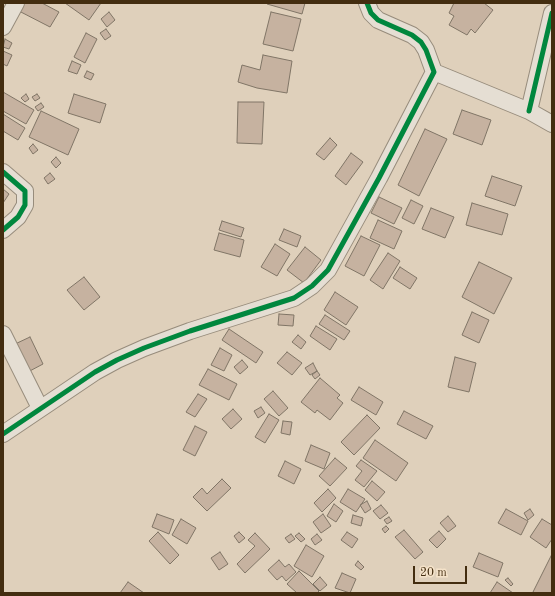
<!DOCTYPE html>
<html>
<head>
<meta charset="utf-8">
<style>
	body { margin:0 }
	#map { position:relative; width:555px; height:596px; overflow:hidden; background:#dfd0bb; font-family:"Old Standard TT",serif }
	canvas { display:block }
	.frame { position:absolute; inset:0; border:4px solid #432d10; pointer-events:none }
	.scale { position:absolute; left:413px; top:566px; width:54px; height:18px; box-sizing:border-box; border:2px solid #432d10; border-top:0; padding-left:5px; font-size:12px; line-height:14px; white-space:nowrap; color:#432d10; -webkit-text-stroke:3px #f4e2c9; paint-order:stroke }
</style>
</head>
<body>
<div id="map">
<canvas width="555" height="596"></canvas>
<div class="frame"></div>
<div class="scale">20 m</div>
</div>
<script>
const ctx = document.querySelector('canvas').getContext('2d');
ctx.lineJoin = 'round';
function paint(path, color) { ctx.fillStyle = color; ctx.fill(path, 'evenodd'); }
const toPath = rows => new Path2D(rows.map(r => 'M' + r).join(''));
function strokePath(path, color, width, dash) { ctx.strokeStyle = color; ctx.lineWidth = width; ctx.lineCap = dash ? 'butt' : 'round'; ctx.setLineDash(dash || []); ctx.stroke(path); }
const building = toPath([
	[21,3,42,3,59,12,50,27,17,10,21,3],
	[65,3,101,3,89,20,65,3],
	[267,3,305,3,302,14,267,4,267,3],
	[454,3,484,3,493,10,475,33,471,29,467,35,449,25,454,16,449,13,454,3],
	[109,12,115,20,107,27,101,19,109,12],
	[271,12,301,19,293,51,263,44,271,12],
	[106,29,111,36,105,40,100,33,106,29],
	[86,33,97,39,85,63,74,57,86,33],
	[5,39,12,43,9,49,3,47,5,39],
	[3,51,12,55,7,66,3,64,3,51],
	[263,55,292,61,287,93,257,88,238,82,242,65,260,70,263,55],
	[72,61,81,65,77,74,68,71,72,61],
	[87,71,94,74,91,80,84,77,87,71],
	[3,92,34,110,26,124,3,111,3,92],
	[26,94,29,99,25,102,21,98,26,94],
	[37,94,40,98,35,101,32,97,37,94],
	[74,94,106,104,100,123,68,113,74,94],
	[238,102,264,102,262,144,237,143,238,102],
	[41,103,44,107,38,111,35,107,41,103],
	[462,110,491,120,482,145,453,134,462,110],
	[41,111,79,129,68,155,29,137,41,111],
	[3,114,25,128,18,140,3,131,3,114],
	[425,129,447,139,419,196,398,185,425,129],
	[330,138,337,145,324,160,316,154,330,138],
	[33,144,38,150,33,154,29,148,33,144],
	[351,153,363,162,346,185,335,176,351,153],
	[56,157,61,163,56,168,51,162,56,157],
	[50,173,55,179,48,184,44,178,50,173],
	[492,176,522,186,515,206,485,196,492,176],
	[3,189,9,194,3,203,3,189],
	[379,197,402,208,394,224,371,213,379,197],
	[411,200,423,206,414,224,402,218,411,200],
	[472,203,508,214,502,235,466,225,472,203],
	[431,208,454,217,445,238,422,229,431,208],
	[378,220,402,231,394,249,370,238,378,220],
	[222,221,244,228,241,237,219,230,222,221],
	[284,229,301,236,297,247,279,240,284,229],
	[219,233,244,240,240,257,214,250,219,233],
	[361,236,380,245,364,276,345,266,361,236],
	[275,244,290,254,277,276,261,267,275,244],
	[305,247,321,260,304,283,287,270,305,247],
	[388,253,400,261,383,289,370,280,388,253],
	[479,262,512,278,494,314,462,297,479,262],
	[400,267,417,278,410,289,393,278,400,267],
	[84,277,100,297,84,310,67,290,84,277],
	[335,292,358,307,346,325,324,310,335,292],
	[472,312,489,320,479,343,462,335,472,312],
	[279,314,294,315,293,326,278,325,279,314],
	[325,315,350,331,344,340,319,324,325,315],
	[316,326,337,339,330,350,310,336,316,326],
	[229,329,263,352,256,363,222,340,229,329],
	[298,335,306,342,301,349,292,342,298,335],
	[30,337,43,364,26,373,13,345,30,337],
	[220,348,232,355,224,371,211,365,220,348],
	[287,352,302,363,292,375,277,363,287,352],
	[455,357,476,363,469,392,448,387,455,357],
	[242,360,248,367,240,374,234,367,242,360],
	[313,363,317,371,310,375,305,368,313,363],
	[208,369,237,384,229,400,199,385,208,369],
	[317,371,320,375,315,379,312,375,317,371],
	[320,378,340,395,337,398,343,403,330,420,317,410,315,413,301,402,320,378],
	[359,387,383,402,376,415,351,400,359,387],
	[273,391,288,408,279,416,264,399,273,391],
	[198,394,207,399,195,417,186,412,198,394],
	[261,407,265,413,258,418,254,411,261,407],
	[233,409,242,419,231,429,222,419,233,409],
	[404,411,433,426,426,439,397,424,404,411],
	[269,414,279,420,265,443,255,437,269,414],
	[367,415,380,428,354,455,341,442,367,415],
	[283,421,292,422,290,435,281,433,283,421],
	[195,426,207,432,195,456,183,450,195,426],
	[375,440,408,463,396,481,363,458,375,440],
	[311,445,330,453,324,469,305,461,311,445],
	[335,458,347,468,330,486,319,476,335,458],
	[361,460,377,471,364,487,355,480,362,471,356,466,361,460],
	[285,461,301,469,294,484,278,476,285,461],
	[222,479,231,488,207,511,193,497,202,488,207,494,222,479],
	[372,481,385,492,377,501,365,490,372,481],
	[328,489,336,498,322,512,314,503,328,489],
	[348,489,365,499,356,512,340,502,348,489],
	[367,501,371,509,365,513,360,505,367,501],
	[334,504,343,511,336,522,327,516,334,504],
	[381,505,388,513,380,519,373,511,381,505],
	[506,509,528,521,521,535,498,523,506,509],
	[530,509,534,515,528,520,524,513,530,509],
	[157,514,174,520,169,534,152,527,157,514],
	[323,514,331,526,321,533,313,522,323,514],
	[353,515,363,518,361,526,351,523,353,515],
	[448,516,456,526,448,532,440,523,448,516],
	[389,517,392,521,387,524,384,520,389,517],
	[181,519,196,528,187,544,172,535,181,519],
	[542,519,552,525,552,539,546,548,530,537,542,519],
	[386,526,389,529,385,533,382,529,386,526],
	[404,530,423,552,415,559,395,537,404,530],
	[439,531,446,539,437,548,429,540,439,531],
	[158,532,179,555,170,564,149,541,158,532],
	[239,532,245,538,239,543,234,536,239,532],
	[347,532,358,539,352,548,341,540,347,532],
	[255,533,270,549,245,573,237,564,255,546,248,540,255,533],
	[299,533,305,539,301,542,295,536,299,533],
	[291,534,295,539,289,543,285,538,291,534],
	[317,534,322,540,315,545,311,539,317,534],
	[306,545,324,556,312,577,294,566,306,545],
	[220,552,228,564,219,570,211,558,220,552],
	[479,553,503,563,498,577,473,567,479,553],
	[552,554,552,593,536,593,533,592,552,554],
	[279,560,285,567,289,564,296,572,286,581,282,576,277,580,268,570,279,560],
	[358,561,364,567,361,570,355,565,358,561],
	[299,571,319,591,317,593,297,593,287,584,299,571],
	[342,573,356,579,350,593,335,588,342,573],
	[320,577,327,585,320,591,313,584,320,577],
	[508,578,513,584,511,586,505,580,508,578],
	[128,582,144,593,120,593,128,582],
	[497,582,513,593,490,593,497,582]
]);
paint(building, '#c6b2a0');
strokePath(building, '#807566', 1);
const minor = toPath([
	[3,27,16,3],
	[434,72,529,111,552,124],
	[529,111,552,13],
	[3,172,25,191,25,205,18,217,3,230],
	[3,334,40,408],
	[3,434,95,372,117,360,144,348,190,331,294,298,312,286,328,270,379,178,434,72,426,50,421,42,412,35,378,20,371,13,367,3]
]);
strokePath(minor, '#978c7c', 18);
strokePath(minor, '#e5ded3', 16);
strokePath(toPath([
	[529,111,552,13],
	[3,172,25,191,25,205,18,217,3,230],
	[3,434,95,372,117,360,144,348,190,331,294,298,312,286,328,270,379,178,434,72,426,50,421,42,412,35,378,20,371,13,367,3]
]), '#00873e', 5);
</script>
</body>
</html>
